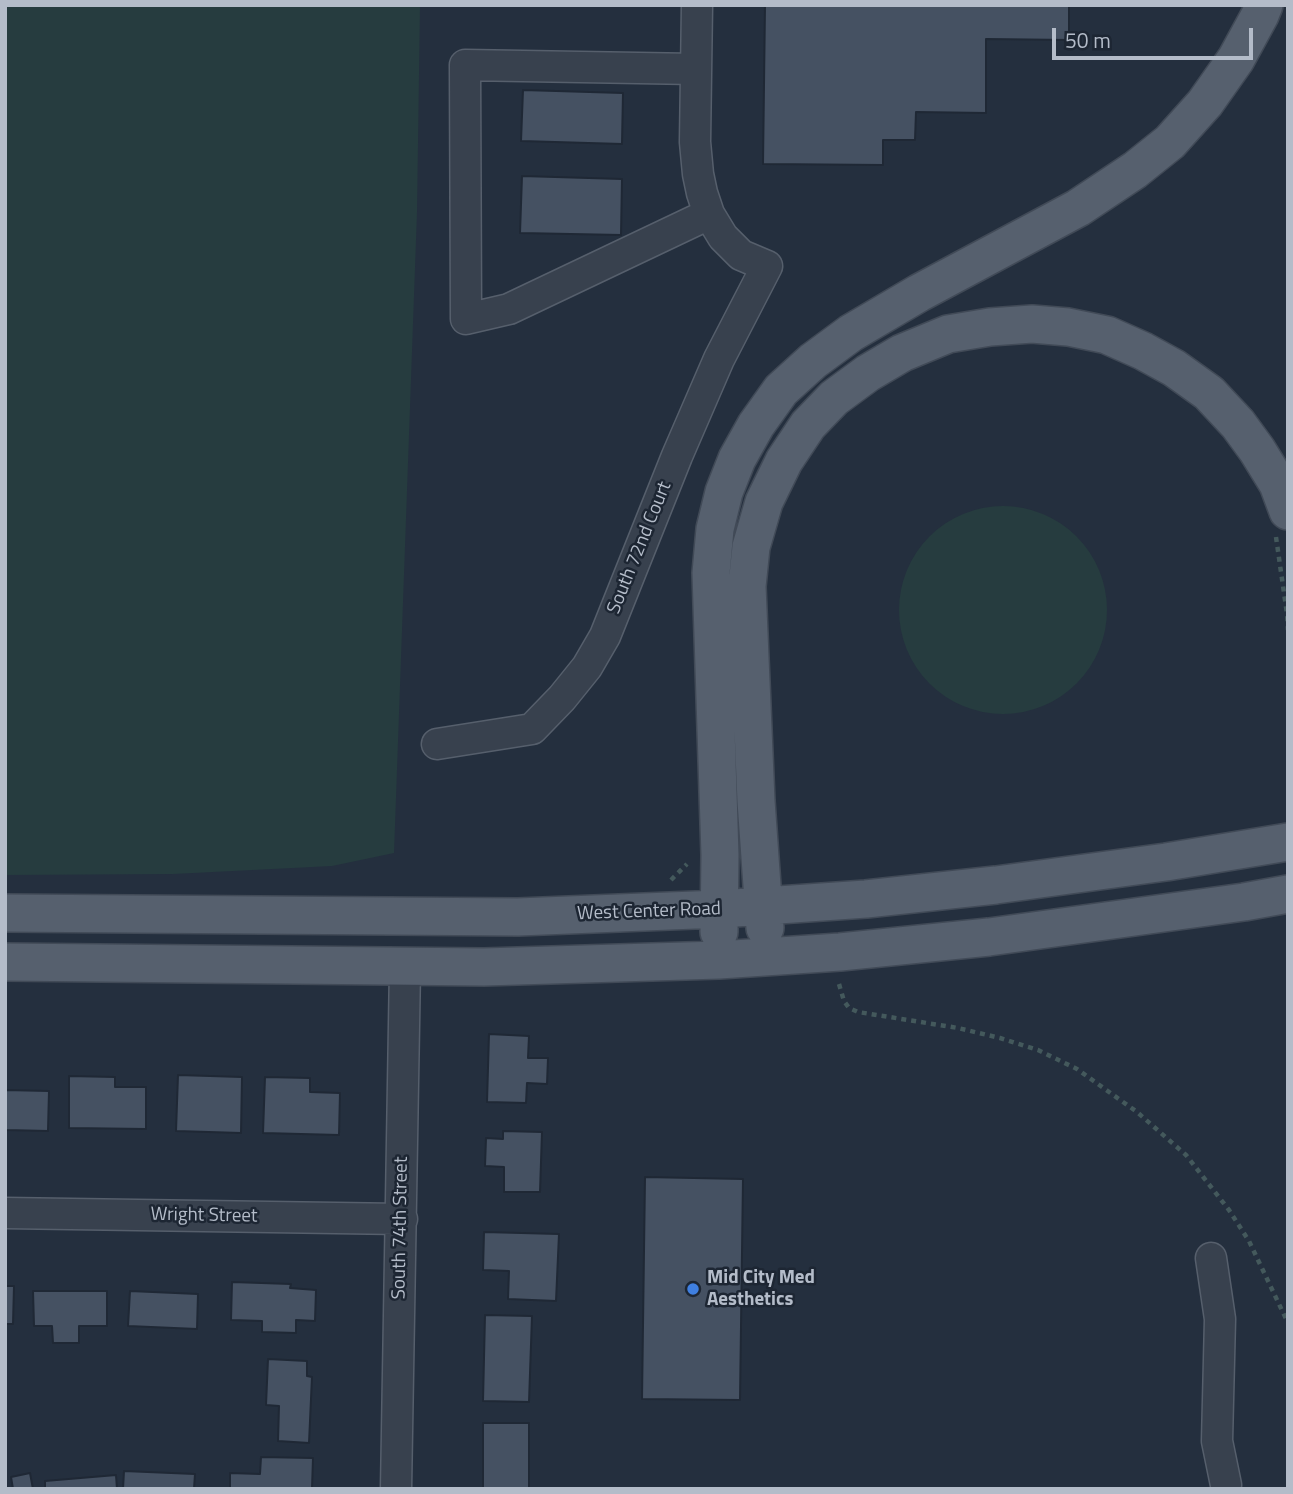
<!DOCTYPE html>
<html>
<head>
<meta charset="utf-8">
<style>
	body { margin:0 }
	#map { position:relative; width:1293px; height:1494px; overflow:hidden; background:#242f3e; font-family:"Titillium Web",sans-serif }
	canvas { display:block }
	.frame { position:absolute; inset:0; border:7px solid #b4bcc9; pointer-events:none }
	.scale { position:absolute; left:1052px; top:28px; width:201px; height:32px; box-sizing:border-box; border:4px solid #b4bcc9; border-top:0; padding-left:9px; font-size:21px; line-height:24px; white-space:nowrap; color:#b4bcc9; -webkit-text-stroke:5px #1d2633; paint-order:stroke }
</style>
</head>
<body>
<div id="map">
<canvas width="1293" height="1494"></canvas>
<div class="frame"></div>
<div class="scale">50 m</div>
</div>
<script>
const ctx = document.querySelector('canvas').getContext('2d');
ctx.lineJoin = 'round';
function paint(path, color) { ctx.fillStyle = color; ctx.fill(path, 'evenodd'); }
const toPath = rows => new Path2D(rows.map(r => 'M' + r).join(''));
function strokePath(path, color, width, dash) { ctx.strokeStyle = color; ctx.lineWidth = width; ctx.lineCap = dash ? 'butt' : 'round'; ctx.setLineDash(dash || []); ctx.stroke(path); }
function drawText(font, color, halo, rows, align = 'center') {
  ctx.font = font + ' "Titillium Web",sans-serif'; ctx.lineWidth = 5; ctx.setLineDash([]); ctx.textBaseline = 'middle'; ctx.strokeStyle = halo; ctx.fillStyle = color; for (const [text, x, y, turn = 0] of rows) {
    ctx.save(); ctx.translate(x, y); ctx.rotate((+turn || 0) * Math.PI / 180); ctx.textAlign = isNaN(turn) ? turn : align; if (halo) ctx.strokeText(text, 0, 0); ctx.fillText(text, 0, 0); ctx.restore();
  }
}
paint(toPath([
	[5,5,420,5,417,212,394,853,332,866,173,874,5,875],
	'899 610a104 104 0 1 1 208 0a104 104 0 1 1-208 0Z'
]), '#263c3f');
const building = toPath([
	[765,5,1069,5,1069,40,986,39,986,113,916,112,915,140,883,140,883,165,763,164,765,5],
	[523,90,623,93,622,144,521,141,523,90],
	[522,176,622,179,621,235,520,233,522,176],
	[489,1034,529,1036,528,1058,548,1058,547,1084,527,1083,526,1103,487,1102,489,1034],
	[178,1075,242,1077,241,1133,176,1131,178,1075],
	[69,1076,115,1077,115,1087,146,1087,146,1129,69,1128,69,1076],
	[265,1077,310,1078,310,1092,340,1093,339,1135,263,1133,265,1077],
	[5,1090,49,1091,48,1131,5,1130,5,1090],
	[503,1131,542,1132,540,1192,504,1192,504,1167,485,1166,486,1138,503,1139,503,1131],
	[645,1177,743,1179,740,1400,642,1399,645,1177],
	[484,1232,559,1234,556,1301,508,1299,509,1271,483,1270,484,1232],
	[232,1282,291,1284,290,1288,316,1290,315,1321,296,1320,296,1333,262,1332,262,1321,231,1320,232,1282],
	[5,1286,14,1286,13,1324,5,1324,5,1286],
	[33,1291,107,1291,107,1326,79,1326,79,1343,53,1343,52,1326,34,1326,33,1291],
	[130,1291,198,1294,197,1329,128,1326,130,1291],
	[485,1315,532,1316,529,1402,483,1401,485,1315],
	[268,1359,307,1361,307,1376,312,1377,309,1443,278,1441,279,1406,266,1405,268,1359],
	[483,1423,529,1423,529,1489,483,1489,483,1423],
	[261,1457,313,1458,312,1489,230,1489,230,1473,260,1474,261,1457],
	[124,1471,195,1474,194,1489,123,1489,124,1471],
	[30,1473,33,1489,13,1489,11,1477,30,1473],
	[116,1475,117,1489,45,1489,45,1481,116,1475]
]);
paint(building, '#455162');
strokePath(building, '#1f2835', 2);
const minor = toPath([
	[696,69,465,65,466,319,509,309,709,214],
	[437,744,532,729,562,698,587,667,605,636,677,456,719,359,767,266,741,255,723,237,709,214,702,193,698,174,695,142,697,5],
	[5,1213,402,1219],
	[1211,1258,1220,1319,1217,1441,1226,1485],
	[396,1489,405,967]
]);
const major = toPath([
	[5,913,518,917,720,909,866,899,996,885,1166,862,1288,842],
	[765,928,756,801,747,586,751,547,764,502,784,461,808,425,834,398,868,373,902,353,948,334,990,327,1032,324,1068,327,1107,335,1143,351,1174,368,1209,393,1238,424,1257,450,1278,484,1288,511],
	[719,932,720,855,711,573,715,529,724,492,737,459,756,425,781,390,813,361,851,333,919,293,1078,208,1135,170,1170,142,1205,103,1236,59,1260,15,1264,5],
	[5,962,484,967,719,960,840,952,989,937,1244,902,1288,894]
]);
strokePath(minor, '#565f6c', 33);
strokePath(major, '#414a57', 40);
strokePath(toPath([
	[1276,537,1287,614,1288,630],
	[671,880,687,864],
	[839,984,844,1001,849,1008,858,1012,958,1028,1000,1038,1038,1050,1077,1069,1137,1112,1186,1155,1229,1210,1249,1241,1288,1323]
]), '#44595c', 4.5, [5, 5]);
strokePath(minor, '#38414e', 30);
strokePath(major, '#56606e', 37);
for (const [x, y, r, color] of [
	[693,1289,7,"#3f7fe0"]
]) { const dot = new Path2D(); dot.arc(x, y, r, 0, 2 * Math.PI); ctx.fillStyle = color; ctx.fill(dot); strokePath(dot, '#1d2633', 2.5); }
drawText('19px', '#b4bcc9', '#1d2633', [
	["South 72nd Court",640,548,-68],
	["West Center Road",649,912,-2],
	["Wright Street",204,1216,1],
	["South 74th Street",401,1228,-89]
]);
drawText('bold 19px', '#b4bcc9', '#1d2633', [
	["Mid City Med",707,1278],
	["Aesthetics",707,1300]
], 'left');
</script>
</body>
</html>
